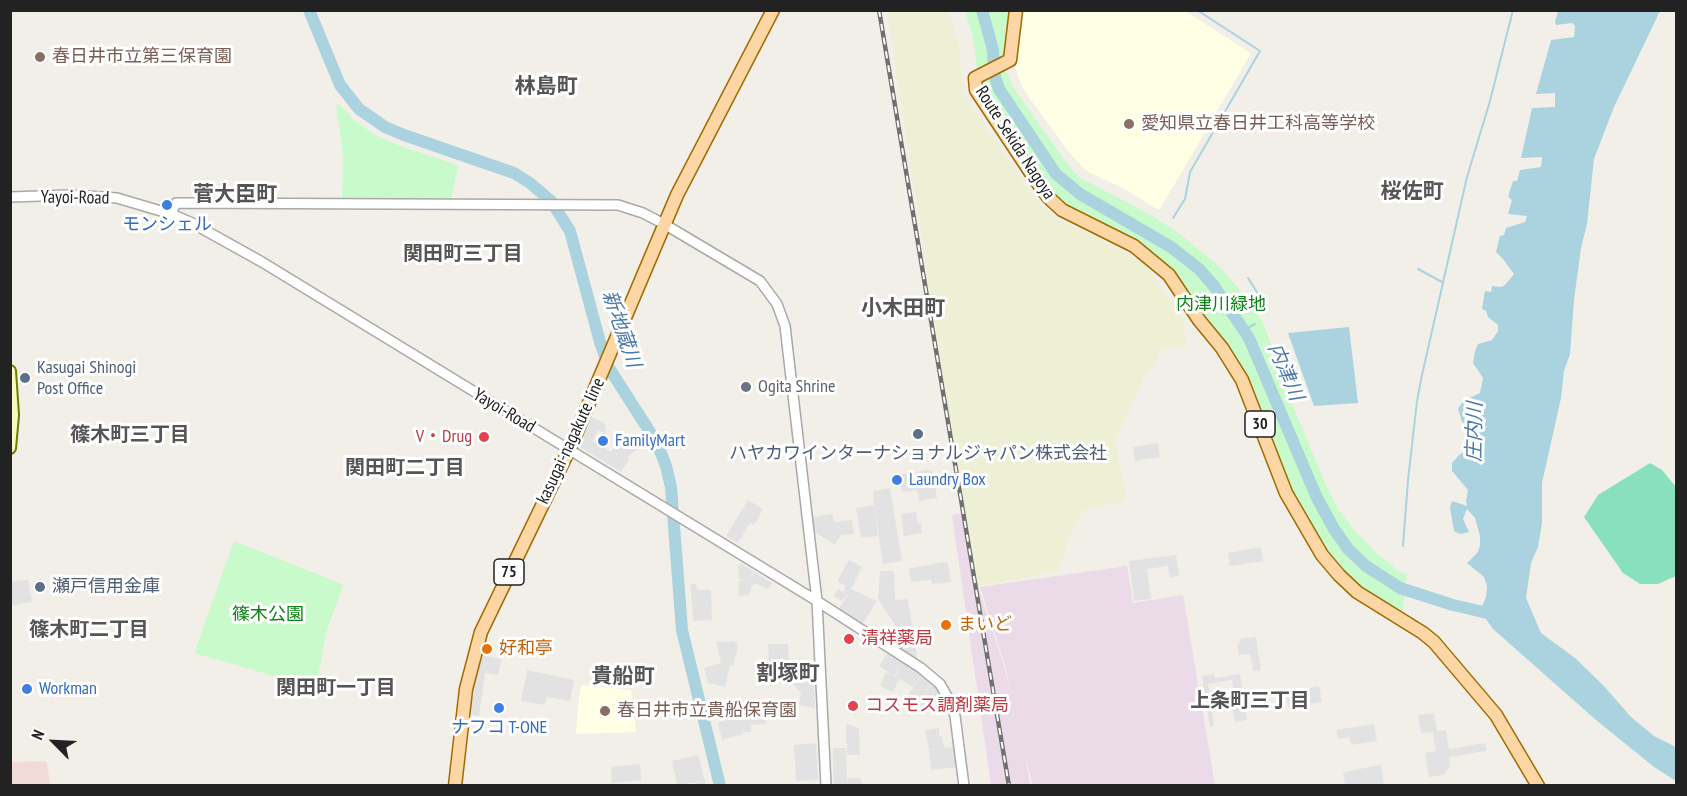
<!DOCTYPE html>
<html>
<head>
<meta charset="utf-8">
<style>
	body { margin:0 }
	#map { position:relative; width:1687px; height:796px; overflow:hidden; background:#f2efe9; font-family:"PT Sans Narrow",sans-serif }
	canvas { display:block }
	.frame { position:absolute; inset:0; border:12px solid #222; pointer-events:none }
	.north { position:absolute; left:24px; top:712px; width:60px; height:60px; -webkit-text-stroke:4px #fff; paint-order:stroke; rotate:294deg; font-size:16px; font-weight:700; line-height:24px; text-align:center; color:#222 }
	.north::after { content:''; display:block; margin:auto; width:21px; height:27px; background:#222; clip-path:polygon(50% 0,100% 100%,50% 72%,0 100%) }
</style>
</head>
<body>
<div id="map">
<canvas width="1687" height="796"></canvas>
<div class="frame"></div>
<div class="north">N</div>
</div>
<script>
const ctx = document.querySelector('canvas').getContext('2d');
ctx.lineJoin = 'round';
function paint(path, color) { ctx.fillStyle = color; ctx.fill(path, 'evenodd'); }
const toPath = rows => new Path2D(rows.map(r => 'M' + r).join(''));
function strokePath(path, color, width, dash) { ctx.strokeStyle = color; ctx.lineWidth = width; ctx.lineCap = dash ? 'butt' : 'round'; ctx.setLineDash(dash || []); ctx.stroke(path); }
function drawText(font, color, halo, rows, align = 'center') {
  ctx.font = font + ' "PT Sans Narrow","Noto Sans JP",sans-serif'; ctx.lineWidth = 6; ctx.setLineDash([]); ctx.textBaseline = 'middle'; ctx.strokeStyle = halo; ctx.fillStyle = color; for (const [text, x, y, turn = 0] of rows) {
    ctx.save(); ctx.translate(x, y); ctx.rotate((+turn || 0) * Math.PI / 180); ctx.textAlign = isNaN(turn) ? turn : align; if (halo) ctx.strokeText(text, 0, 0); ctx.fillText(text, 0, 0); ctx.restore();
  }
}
paint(toPath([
	[45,761,47,763,50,785,11,785,11,762]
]), '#f2dad9');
paint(toPath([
	[963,513,978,586,1005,669,1013,704,1006,669,980,587,1127,566,1133,603,1183,595,1215,785,1033,785,1026,759,1030,785,991,785,952,515]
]), '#ebdbe8');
paint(toPath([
	[1019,11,1185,11,1249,52,1250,55,1160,209,1157,209,1128,191,1086,171,1068,151,1028,96,1021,85,1015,67],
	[581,685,631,690,636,732,576,734,578,706]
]), '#ffffe5');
paint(toPath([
	[887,11,948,11,959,43,961,70,965,94,982,122,1041,206,1060,221,1085,231,1145,264,1181,314,1188,346,1161,349,1154,365,1143,378,1132,406,1115,440,1127,501,1083,510,1072,530,1058,571,979,586,964,514]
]), '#eef0d5');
paint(toPath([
	[965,11,1011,11,1009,39,1004,58,1005,68,1013,87,1068,165,1079,177,1156,218,1180,234,1221,268,1253,306,1265,327,1288,394,1325,483,1338,509,1356,532,1379,555,1401,573,1407,574,1403,610,1400,614,1367,596,1338,571,1302,519,1254,400,1175,282,1059,201,1036,173,980,89,972,33],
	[339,104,354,120,375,135,395,144,457,165,458,167,451,200,342,199,343,154,336,105],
	[236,542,342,584,343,586,327,630,316,685,313,687,197,654,195,651,233,543]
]), '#c8facc');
paint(toPath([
	[1650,463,1662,470,1676,487,1676,576,1658,584,1640,584,1623,573,1584,517,1598,495]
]), '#88e0be');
paint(toPath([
	[591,417,605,423,606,434,598,430,593,441,611,452,616,445,636,433,644,445,628,456,629,459,621,472,580,447,579,443],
	[1158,443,1160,457,1135,461,1133,447],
	[928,470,933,471,937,498,919,501,917,490,902,492,899,475],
	[890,488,902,561,883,564,875,509,878,536,861,538,856,508,874,505,873,491],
	[748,500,763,509,754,525,750,523,738,543,726,536],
	[916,512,918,524,921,523,922,533,904,536,901,514],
	[832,514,834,522,852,520,854,534,841,535,835,545,813,531,812,517],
	[1261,547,1263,561,1230,566,1228,553],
	[1176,555,1179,576,1170,578,1168,566,1147,569,1151,599,1134,601,1129,561],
	[849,560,862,567,851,589,877,601,862,625,838,610,850,591,842,601,834,596,838,589,843,592,846,586,837,581],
	[945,562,948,564,951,582,932,584,931,580,911,582,909,570,911,568],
	[741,564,754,572,749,581,755,572,772,583,768,589,754,583,748,595,739,596,738,581,748,581,739,580,738,566],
	[880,571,894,571,895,600,908,599,917,657,914,659,890,643,898,630,878,599],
	[28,580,32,602,13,605,11,602,11,581],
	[690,584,696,584,697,590,711,590,712,620,693,621,692,607,700,606,692,606],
	[1256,637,1261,670,1253,671,1250,654,1239,655,1237,646,1241,639],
	[734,641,738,645,733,666,724,664,730,666,725,687,708,683,704,668,721,663,716,642],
	[768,644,788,644,790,677,770,677],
	[889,651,922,673,913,687,899,679,893,692,880,686,886,672,895,677,902,664,894,676,879,666],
	[480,655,502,659,498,675,485,673,479,716,469,714,471,694],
	[527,670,574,680,570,701,547,697,545,705,521,701],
	[791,673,813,673,815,708,799,705,801,693,791,682],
	[923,673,933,681,926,692,934,682,942,695,931,704,923,694,930,704,917,713,905,700],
	[1214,674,1215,678,1240,674,1247,720,1235,722,1231,701,1235,700,1232,680,1208,684,1214,726,1210,727,1202,676],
	[1319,686,1322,702,1288,707,1286,692],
	[713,704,740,710,738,717,765,715,766,724,751,725,751,732,743,732,743,734,722,740,718,723,725,720,716,718],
	[1434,713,1437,731,1446,730,1449,749,1485,743,1487,751,1449,757,1450,766,1444,775,1429,777,1425,753,1436,751,1433,732,1421,733,1418,715],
	[846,723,859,729,860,755,847,755,847,745,851,744,846,744],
	[1374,724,1377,741,1351,745,1349,737,1338,739,1336,730],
	[939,728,939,736,942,736,944,748,955,747,957,767,931,770,929,751,936,749,929,750,925,730],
	[816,743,818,780,796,781,794,745],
	[833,748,846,748,847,783,848,778,861,778,862,785,834,785,833,767,837,766,833,766],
	[698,755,706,785,690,785,704,781,677,785,672,761],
	[640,764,641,780,612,783,611,767],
	[1381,765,1384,785,1345,785,1343,772]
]), '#e2e2e2');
paint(toPath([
	[1558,11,1660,11,1614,107,1594,159,1587,224,1581,248,1574,300,1570,354,1564,371,1561,398,1542,483,1542,523,1538,547,1531,563,1526,598,1541,633,1575,658,1603,685,1631,717,1654,736,1676,747,1676,781,1654,767,1596,720,1493,629,1480,611,1486,597,1487,586,1484,577,1467,563,1478,552,1480,545,1480,536,1475,518,1467,509,1463,519,1469,532,1460,534,1454,531,1450,508,1452,501,1467,506,1466,501,1468,490,1452,471,1452,463,1460,454,1473,449,1469,427,1462,422,1458,409,1463,401,1480,393,1483,378,1473,363,1475,351,1478,344,1492,340,1498,331,1498,325,1488,317,1486,311,1482,309,1485,291,1491,292,1492,286,1501,287,1505,285,1514,274,1503,259,1496,252,1500,236,1504,235,1506,228,1525,222,1527,216,1508,214,1512,200,1508,197,1513,181,1517,181,1520,170,1541,167,1542,157,1521,158,1532,108,1555,107,1555,93,1536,94,1551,40,1574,37,1575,26,1572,23,1556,25,1555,22],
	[1349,327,1358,403,1314,406,1288,333]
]), '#aad3df');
strokePath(toPath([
	[1173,218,1185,199,1190,172,1260,51,1197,10],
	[1418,269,1442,282],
	[1248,278,1267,308],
	[1244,330,1255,324],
	[1403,546,1408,480,1417,401,1422,375,1467,177,1490,101,1513,10]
]), '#aad3df', 2);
strokePath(toPath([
	[309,10,340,85,359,109,385,127,404,135,514,173,530,183,551,201,570,231,600,342,609,368,657,443,666,466,671,487,682,630,720,786],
	[982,10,993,50,994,74,999,89,1056,174,1080,194,1171,247,1199,269,1214,286,1249,338,1317,498,1334,529,1348,549,1366,566,1400,588,1453,605,1496,615]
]), '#aad3df', 12);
const tertiary = toPath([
	[10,197,70,195,117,198,171,214,192,223,262,262,817,601,921,668,940,684,951,703,955,716,964,786],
	[171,214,176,203,618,205,643,213,664,224,760,281,777,304,785,326,817,601,826,786]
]);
const secondary = toPath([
	[10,371,13,415,10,448]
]);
const primary = toPath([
	[1016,10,1010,60,975,78,976,90,1035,179,1048,197,1062,210,1134,246,1169,275,1199,320,1222,348,1242,380,1286,493,1322,555,1339,575,1357,592,1423,633,1434,642,1496,715,1538,786],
	[455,786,466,689,481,632,569,450,677,195,773,10]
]);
strokePath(tertiary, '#a9a9a9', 12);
strokePath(secondary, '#707d05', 14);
strokePath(primary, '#a06b00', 15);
strokePath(tertiary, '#fff', 9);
strokePath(secondary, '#f7fabf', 10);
strokePath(primary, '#fcd6a4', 12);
const rail = toPath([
	[879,10,1009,786]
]);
strokePath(rail, '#707070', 4.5);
strokePath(rail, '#fff', 2, [7]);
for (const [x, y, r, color] of [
	[40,57,6,"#8d6e63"],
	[1129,124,6,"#8d6e63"],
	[167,205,6,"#3f7fe0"],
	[25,378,6,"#5c6f8a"],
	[746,387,6,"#6b7280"],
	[918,434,6,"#5c6f8a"],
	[484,437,6,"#e0444e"],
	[603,441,6,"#3f7fe0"],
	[897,480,6,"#3f7fe0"],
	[40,587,6,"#5c6f8a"],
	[946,625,6,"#e8710a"],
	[849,639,6,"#e0444e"],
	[487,649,6,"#e8710a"],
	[27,689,6,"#3f7fe0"],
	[853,706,6,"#e0444e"],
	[499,708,6,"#3f7fe0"],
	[605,711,6,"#8d6e63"]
]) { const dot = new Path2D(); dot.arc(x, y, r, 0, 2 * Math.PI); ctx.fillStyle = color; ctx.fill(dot); strokePath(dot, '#fff', 2); }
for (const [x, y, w] of [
	[1260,424,30],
	[509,572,30]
]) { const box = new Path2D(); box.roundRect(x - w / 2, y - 13, w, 26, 4.5); ctx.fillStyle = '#fff'; ctx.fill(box); strokePath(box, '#222', 1.5); }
drawText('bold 16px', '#222', null, [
	["30",1260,424],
	["75",509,572]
]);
drawText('18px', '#785e54', '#fff', [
	["春日井市立第三保育園",52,57],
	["愛知県立春日井工科高等学校",1141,124],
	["春日井市立貴船保育園",617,711]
], 'left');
drawText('18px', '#222', '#fff', [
	["Route Sekida Nagoya",1015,143,57],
	["Yayoi-Road",75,198,1],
	["Yayoi-Road",504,411,31],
	["kasugai-nagakute line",571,441,-65]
]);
drawText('18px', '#366cbe', '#fff', [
	["モンシェル",167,225,"center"],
	["FamilyMart",615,441],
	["Laundry Box",909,480],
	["Workman",39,689],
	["ナフコ T-ONE",499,728,"center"]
], 'left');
drawText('18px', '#0c8416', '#fff', [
	["内津川緑地",1221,305],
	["篠木公園",268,615]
]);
drawText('18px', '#4e5e75', '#fff', [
	["Kasugai Shinogi",37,368],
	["Post Office",37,389],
	["ハヤカワインターナショナルジャパン株式会社",918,454,"center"],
	["瀬戸信用金庫",52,587]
], 'left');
drawText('18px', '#5b616d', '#fff', [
	["Ogita Shrine",758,387]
], 'left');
drawText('18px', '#be3a42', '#fff', [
	["V・Drug",472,437,"right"],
	["清祥薬局",861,639],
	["コスモス調剤薬局",865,706]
], 'left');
drawText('18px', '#c56008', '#fff', [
	["まいど",958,625],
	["好和亭",499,649]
], 'left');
drawText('bold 20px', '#555', '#fff', [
	["関田町三丁目",463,254],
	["篠木町三丁目",130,435],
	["関田町二丁目",405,468],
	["篠木町二丁目",89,630],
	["関田町一丁目",336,688],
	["上条町三丁目",1250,701]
]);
drawText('italic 20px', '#4a7aab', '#fff', [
	["新地蔵川",621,329,71],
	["内津川",1285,372,67],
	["庄内川",1475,432,-89]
]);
drawText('bold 21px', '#555', '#fff', [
	["林島町",546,87],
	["桜佐町",1412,192],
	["菅大臣町",235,195],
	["小木田町",903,309],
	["割塚町",788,674],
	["貴船町",623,677]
]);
</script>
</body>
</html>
